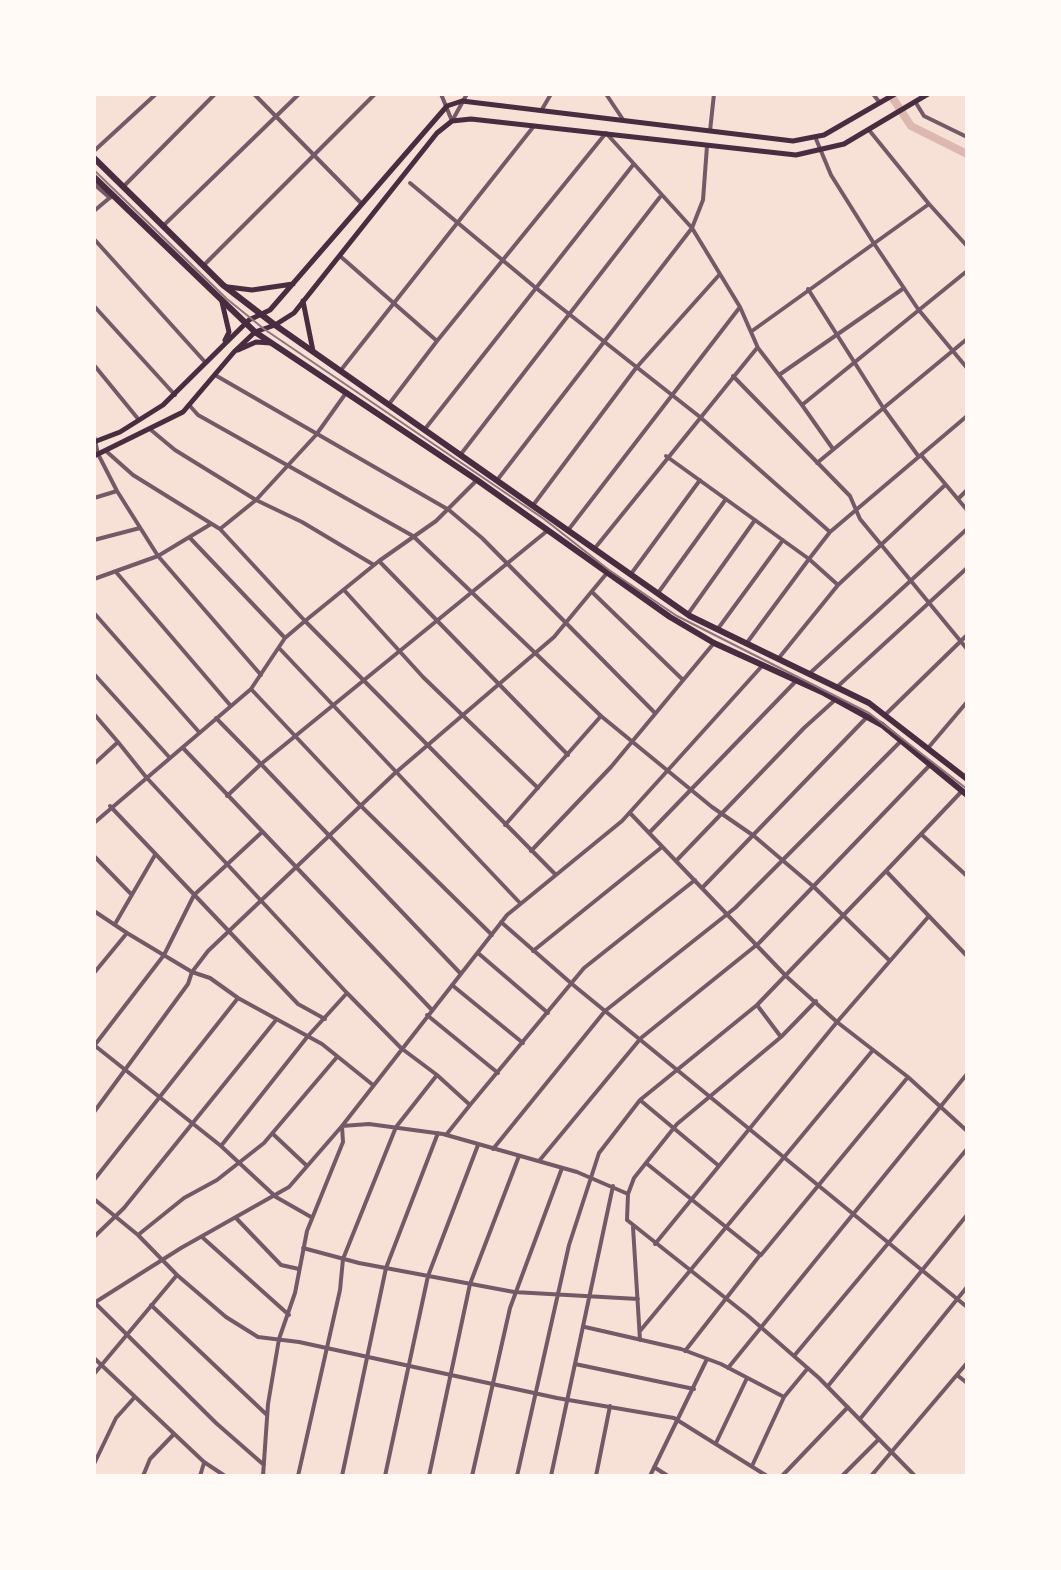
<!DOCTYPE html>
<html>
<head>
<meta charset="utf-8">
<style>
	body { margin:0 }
	#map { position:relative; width:1061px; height:1570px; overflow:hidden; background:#f7e1d7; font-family:Bitter,serif }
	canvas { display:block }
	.frame { position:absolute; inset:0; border:96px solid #fffaf5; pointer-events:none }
</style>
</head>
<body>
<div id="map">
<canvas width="1061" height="1570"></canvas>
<div class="frame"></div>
</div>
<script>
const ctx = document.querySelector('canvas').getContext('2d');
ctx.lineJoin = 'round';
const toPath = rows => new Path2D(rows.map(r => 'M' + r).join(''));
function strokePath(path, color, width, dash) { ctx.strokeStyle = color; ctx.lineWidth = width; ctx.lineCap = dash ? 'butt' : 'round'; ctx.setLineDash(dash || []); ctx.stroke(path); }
strokePath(toPath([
	[890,94,911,126,967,154]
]), '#dcb8b0', 8);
strokePath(toPath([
	[254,94,361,203],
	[441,94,452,121],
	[606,94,624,121],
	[873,94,880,103],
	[916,103,924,116,967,137],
	[541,111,551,94],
	[452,121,467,94],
	[869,130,929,204,967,246],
	[710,131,714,94],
	[816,139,831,175,873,242,918,309,967,368],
	[94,151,156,94],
	[410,183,536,288,700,417,830,532,967,416],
	[94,184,110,198],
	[124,186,215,94],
	[94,211,113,195],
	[164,225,299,94],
	[94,239,205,362],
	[340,256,437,341,606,133,692,228,740,307,758,348,802,405,967,271],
	[204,265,375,94],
	[808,289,884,409,919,457],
	[94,306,175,395],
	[752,331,929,204],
	[94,365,139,420],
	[341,370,534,126],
	[215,375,449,510,482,538,655,713],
	[779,375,904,288],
	[733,376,850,496,860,519,967,649],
	[389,404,437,341],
	[802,405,833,449],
	[190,406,198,415,413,536,601,716],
	[425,429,633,165],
	[151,430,175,450,256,500,302,522,374,565],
	[94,436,98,454,117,491,158,556,261,675],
	[106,451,133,475,220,529,305,621,555,874],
	[461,454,660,197],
	[921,455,967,510],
	[666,456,809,559,830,532],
	[817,463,967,339],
	[498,479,692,228,703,200,707,146],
	[94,498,117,491],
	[958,499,967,490],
	[534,504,636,368,720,274],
	[220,529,256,500,316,435,346,393],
	[569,529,740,307],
	[190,538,285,638],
	[94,540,140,528],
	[595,548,757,348],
	[379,561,568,755],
	[116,572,230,705],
	[631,574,700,480],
	[94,579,158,556,211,524],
	[344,590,423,677,538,788],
	[592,592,682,679],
	[658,593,726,499],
	[94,613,199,732],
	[688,614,755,520],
	[717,630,783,540],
	[746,644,809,559,838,585],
	[280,649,520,903],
	[778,659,838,585,944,486],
	[94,674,170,758],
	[809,674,967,529],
	[837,687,967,568],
	[251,689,361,806,492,935],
	[94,714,118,742],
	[886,714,967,635],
	[216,718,261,764,227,796],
	[183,748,432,1010],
	[928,748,967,702],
	[94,764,118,742,146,777,347,993],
	[962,791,886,871,967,956],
	[110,806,298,1004,325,1019],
	[630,813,787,977,837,1022,908,1077,761,1255,646,1163],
	[94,823,251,689,285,638,305,621,379,561,436,521,477,480],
	[505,825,601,716,712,807,754,836,814,887,889,960],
	[649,833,796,681],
	[921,834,967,876],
	[531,851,611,767,714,643],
	[94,856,132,895],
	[676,861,804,728,835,700],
	[703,887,868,716],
	[94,911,127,933,94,973],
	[501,922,572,984,967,1307],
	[115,924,155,855],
	[533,951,662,847],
	[478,953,548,1013],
	[461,974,261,764,547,531],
	[452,985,523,1043],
	[238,998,210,978,192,972,208,951,394,774,554,637,607,573],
	[816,1001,781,1037,677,1124,634,1178,628,1194,627,1220,747,1315,819,1378,915,1476],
	[757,1005,781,1037],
	[427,1015,498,1073],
	[94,1045,221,1146,276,1197,311,1217],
	[94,1046,164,955,194,895,261,833],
	[437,1075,470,1105,446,1135],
	[908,1077,967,1131],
	[640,1100,719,1166],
	[470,1105,584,968,695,880],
	[94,1112,188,984,192,972,127,933],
	[273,1134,307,1166],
	[221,1146,308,1036,347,993,401,1048,437,1075,396,1127,343,1259,340,1290,298,1476],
	[493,1149,605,1011,735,908,902,740],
	[539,1161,641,1038,759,943,929,766],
	[94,1180,238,998,322,1044,373,1085],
	[94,1199,138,1235,177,1275,94,1374],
	[236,1218,281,1265,299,1269],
	[633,1227,640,1340],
	[138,1235,184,1198,217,1180,264,1143,337,1057],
	[94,1237,124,1208,276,1020],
	[202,1237,289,1315],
	[655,1244,837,1022,929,916],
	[303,1248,359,1263,514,1292,638,1299],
	[177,1275,226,1317,258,1337,299,1342,557,1398,674,1418,767,1476],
	[94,1302,216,1423,264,1465],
	[94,1303,181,1248,289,1187,342,1126,507,915,622,821,762,666],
	[151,1305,267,1415],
	[585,1327,681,1349,721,1364,784,1397,808,1368],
	[640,1331,873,1050],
	[685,1351,760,1255],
	[794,1356,967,1149],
	[94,1358,204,1462,225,1476],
	[575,1364,694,1389],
	[728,1368,967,1074],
	[957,1375,967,1383],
	[828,1386,967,1215],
	[860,1419,967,1287],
	[716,1443,747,1378],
	[94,1464,116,1418,134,1398],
	[752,1466,784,1397],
	[654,1467,668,1476],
	[143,1476,150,1459,174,1434],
	[200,1476,204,1463],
	[263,1476,268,1404,279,1339,295,1293,307,1231,343,1142,342,1126,369,1124,443,1134,577,1172,628,1194],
	[342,1476,386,1268,438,1133],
	[385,1476,428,1276,478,1145],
	[429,1476,470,1284,519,1156],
	[472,1476,510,1308,562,1168],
	[517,1476,569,1245,599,1153,640,1100,757,1005,886,871],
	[551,1476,613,1186],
	[596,1476,610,1406],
	[650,1476,707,1359],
	[782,1476,848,1407],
	[842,1476,879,1439],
	[871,1476,967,1363]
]), '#755966', 4);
strokePath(toPath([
	[228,287,252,290,293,284],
	[303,301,313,351],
	[222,302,229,332,225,340],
	[238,350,256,342,271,343],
	[94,442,120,432,163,405,249,320,270,310,447,106,462,101,793,141,824,135,895,94],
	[94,456,183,412,234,352,255,332,275,325,294,313,437,133,452,121,471,119,796,155,844,144,928,94]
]), '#4a2c40', 5);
strokePath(toPath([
	[94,158,223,285,275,325,690,616,869,703,967,779],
	[94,177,255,332,477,480,670,617,714,643,824,693,882,725,967,795]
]), '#4a2c40', 6);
strokePath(toPath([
	[94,170,227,299,264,329,544,519,609,570,677,616,869,713,967,789]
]), '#8f747c', 2);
</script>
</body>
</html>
